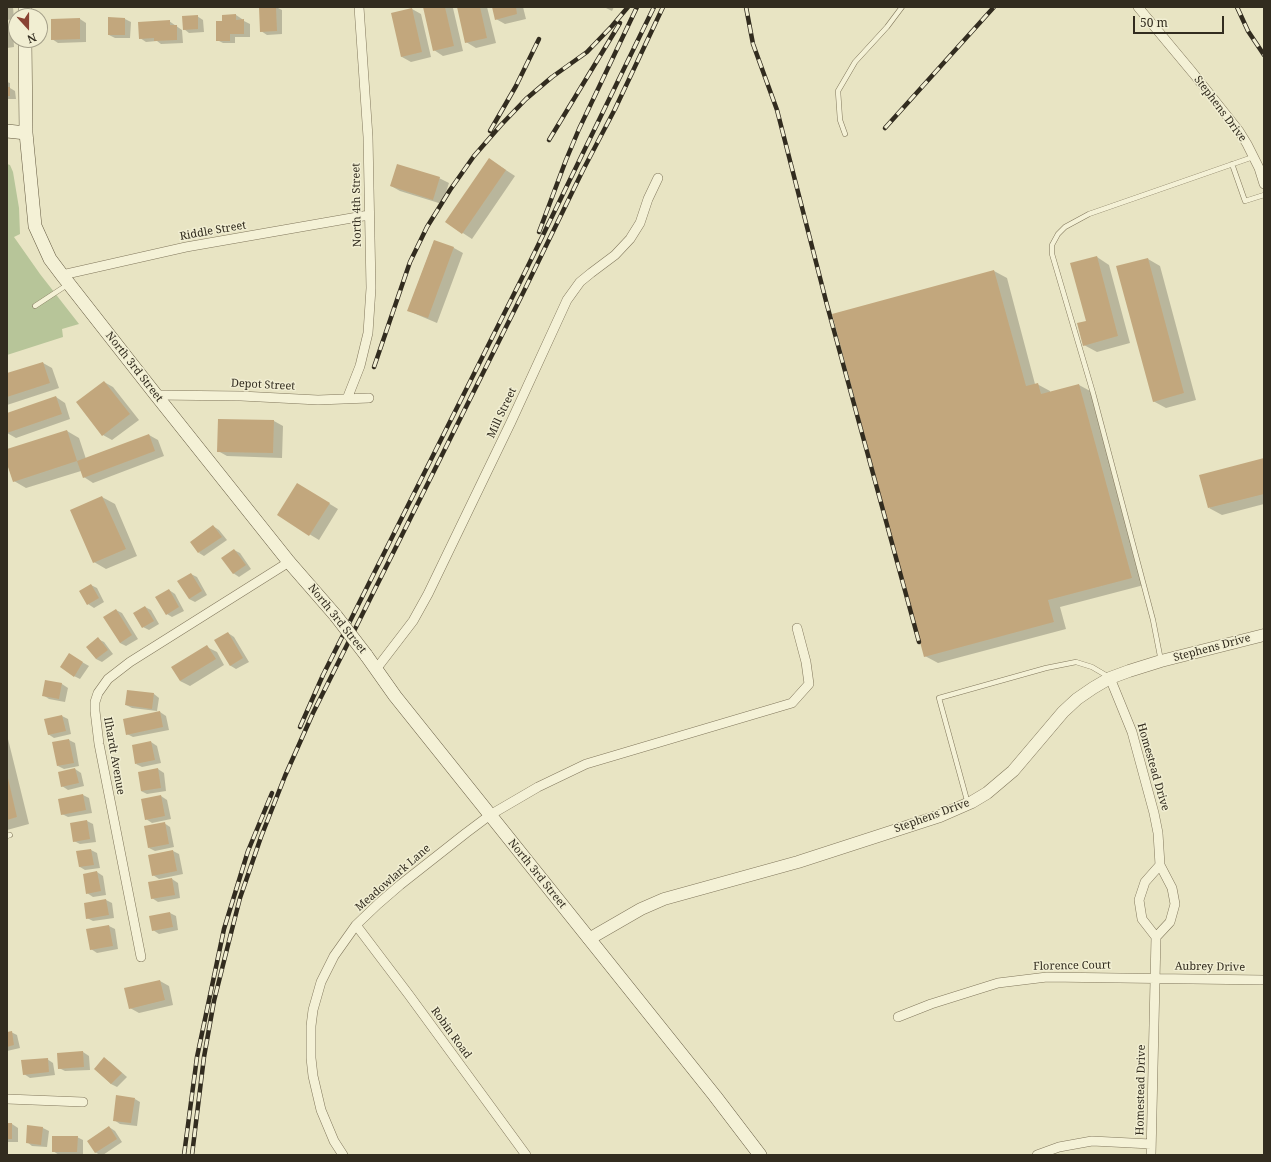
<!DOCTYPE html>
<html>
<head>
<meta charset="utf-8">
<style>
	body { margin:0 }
	#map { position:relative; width:1271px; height:1162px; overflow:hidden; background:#e8e4c3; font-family:"Noto Serif",serif }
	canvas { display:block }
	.frame { position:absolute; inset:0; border:8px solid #322c1f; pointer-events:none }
	.north { position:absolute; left:8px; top:8px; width:40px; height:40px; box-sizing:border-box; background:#f1eed2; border:1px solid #a5a08a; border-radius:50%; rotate:159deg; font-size:11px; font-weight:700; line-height:16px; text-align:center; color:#322c1f }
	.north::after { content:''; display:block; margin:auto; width:14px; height:18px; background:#894333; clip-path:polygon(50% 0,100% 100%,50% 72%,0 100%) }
	.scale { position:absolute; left:1133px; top:16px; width:91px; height:18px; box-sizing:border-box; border:2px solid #322c1f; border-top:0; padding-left:5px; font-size:12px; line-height:14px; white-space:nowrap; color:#322c1f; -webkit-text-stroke:3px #f1eed2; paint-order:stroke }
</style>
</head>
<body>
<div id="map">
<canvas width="1271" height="1162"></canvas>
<div class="frame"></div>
<div class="north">N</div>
<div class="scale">50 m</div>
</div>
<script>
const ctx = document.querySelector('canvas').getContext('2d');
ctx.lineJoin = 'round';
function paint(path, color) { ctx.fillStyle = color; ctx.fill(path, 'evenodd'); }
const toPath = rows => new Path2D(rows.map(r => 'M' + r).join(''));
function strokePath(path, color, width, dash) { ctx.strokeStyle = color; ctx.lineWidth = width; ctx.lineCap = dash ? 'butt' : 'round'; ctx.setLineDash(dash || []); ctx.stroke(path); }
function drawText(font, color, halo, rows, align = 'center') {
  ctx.font = font + ' "Noto Serif",serif'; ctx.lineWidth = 3; ctx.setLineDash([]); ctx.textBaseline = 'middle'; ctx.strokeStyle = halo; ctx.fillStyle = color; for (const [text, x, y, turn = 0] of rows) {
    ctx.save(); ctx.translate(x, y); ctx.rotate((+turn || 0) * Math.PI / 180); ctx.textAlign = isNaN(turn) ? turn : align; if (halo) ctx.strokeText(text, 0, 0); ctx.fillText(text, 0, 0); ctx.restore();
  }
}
paint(toPath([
	[7,164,10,165,13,172,19,208,20,234,14,237,40,274,79,324,62,329,63,337,7,355]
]), '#b7c599');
paint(toPath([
	[7,7,13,7,14,19,7,20],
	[260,7,276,7,282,10,282,34,267,35,261,31],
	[424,7,453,8,463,51,443,56,434,50],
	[458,7,487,7,496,43,476,48,466,42],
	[493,7,523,7,526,19,505,24,496,19],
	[604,7,614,7,612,11],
	[412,9,421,14,431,57,411,62,402,57],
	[236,15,242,19,242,20,250,24,250,37,235,37,235,43,223,43,217,40,223,22],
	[197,16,203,20,204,32,189,33,184,29],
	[80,19,86,23,86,42,58,43,52,39],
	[125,19,131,22,130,38,115,38,109,35],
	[169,21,182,30,183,43,161,44,157,41,146,42,140,38],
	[7,28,13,31,14,47,7,48],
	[7,82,10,83,10,88,15,91,16,99,7,99],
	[489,159,515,176,472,239,446,222],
	[439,178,449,183,442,204,400,191,391,186],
	[434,241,454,248,463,253,437,323,418,315,408,310],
	[1097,257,1109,265,1130,343,1097,352,1084,345],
	[1148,259,1160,266,1196,400,1166,408,1153,401],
	[994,271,1007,278,1035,384,1037,384,1050,391,1050,393,1079,385,1092,392,1144,585,1060,607,1066,629,938,663,925,656],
	[43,363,52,368,59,388,7,405,7,374],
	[104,382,113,387,139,420,112,440,103,435],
	[56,397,65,403,70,419,16,438,7,433,7,414],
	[274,421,283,426,282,458,227,456,218,451],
	[67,431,79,438,86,459,149,435,158,440,164,456,93,483,84,477,81,471,26,488,14,481,7,461,7,450],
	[1264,459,1264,504,1222,515,1209,508],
	[307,490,338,509,319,540,278,515],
	[102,497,115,504,137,556,106,569,94,562],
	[213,526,219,530,227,540,204,556,199,553],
	[234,550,240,553,251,569,239,577,233,573],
	[191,574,197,577,207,595,195,602,189,599],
	[91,585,97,588,104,602,94,608,88,604],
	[169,590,175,594,184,611,172,617,167,614],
	[145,607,151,610,159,624,149,630,143,627],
	[116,610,122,613,138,639,126,646,120,643],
	[228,633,234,637,249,662,236,669,231,666,216,640],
	[98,639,104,642,113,654,102,662,96,659],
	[207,647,217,652,224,665,190,686,180,681],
	[75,658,89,666,80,679,74,676],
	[46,681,62,684,68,688,65,702,49,699,43,695],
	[154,694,159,698,157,711,132,708,126,705],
	[160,712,166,716,169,730,133,737,127,734],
	[62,716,68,719,71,734,54,738,48,734],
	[7,735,29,824,7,830],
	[69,740,75,743,79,766,64,769,58,766],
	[151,742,157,746,161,763,142,767,136,764],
	[75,769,81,773,84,786,68,790,62,786],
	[158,769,164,773,166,791,147,794,141,791],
	[83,795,89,798,92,813,68,817,62,814],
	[161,796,167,800,171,819,152,823,146,819],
	[87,821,93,824,96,842,80,844,74,841],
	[164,823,170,827,174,847,155,851,149,848],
	[91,850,97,853,100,868,85,870,80,867,77,852],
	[173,851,179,854,183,874,159,879,153,875],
	[97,872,103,876,106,895,93,897,87,893],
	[172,879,178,883,180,898,158,902,152,898],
	[106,900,112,903,114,918,93,921,87,918],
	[170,913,176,916,178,930,159,934,153,930],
	[109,926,115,929,118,949,97,953,91,949],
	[160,981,169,986,173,1005,139,1013,130,1008],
	[11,1032,17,1035,20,1048,7,1051,7,1033],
	[83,1052,89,1056,90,1070,65,1071,59,1068],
	[47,1059,53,1063,55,1075,30,1078,24,1074],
	[105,1059,110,1062,127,1077,117,1087,111,1084,95,1069],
	[135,1099,140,1102,137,1126,120,1124,114,1120],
	[7,1124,12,1124,18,1128,18,1142,7,1142],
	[28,1126,43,1128,49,1131,47,1147,32,1146,27,1142],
	[109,1127,115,1131,122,1142,103,1155,100,1155,95,1152],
	[77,1137,83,1140,83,1155,59,1155,53,1151]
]), '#0003');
paint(toPath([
	[259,7,276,7,277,31,260,32],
	[423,7,445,7,454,46,433,51],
	[457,7,480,7,487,38,465,43],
	[492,7,516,7,517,14,495,20],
	[412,8,422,52,401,57,391,13],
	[236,14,236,20,244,19,244,34,230,34,230,41,216,41,216,21,222,21,222,15],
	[198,15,198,29,183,30,182,16],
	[108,17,125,18,125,35,108,35],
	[80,18,80,39,51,40,51,19],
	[170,20,170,25,177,25,177,40,154,41,154,38,139,39,138,22],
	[7,87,10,87,10,96,7,96],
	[489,158,506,170,462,234,445,222],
	[397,164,440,177,433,200,390,186],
	[434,240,454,247,428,318,407,311],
	[1097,256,1118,336,1083,346,1077,323,1086,321,1070,263],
	[1148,258,1184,393,1153,402,1116,266],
	[994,270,1026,386,1038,383,1041,394,1079,384,1132,578,1048,600,1054,622,924,657,832,314],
	[43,362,50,383,7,397,7,373],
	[104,381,130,414,102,436,76,402],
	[56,396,62,414,7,433,7,413],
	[218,419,274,420,273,453,217,452],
	[67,430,77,461,13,482,7,464,7,449],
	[149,434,155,451,83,478,77,461],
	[1264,458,1264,494,1208,508,1199,475],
	[297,483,330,503,309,536,277,515],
	[102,496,126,549,93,563,70,510],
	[213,525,222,537,198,553,190,542],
	[234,549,246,565,233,574,221,558],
	[191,573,202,591,189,599,177,581],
	[91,584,99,598,87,605,79,591],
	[169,589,179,607,166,615,155,597],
	[145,606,154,621,142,628,133,613],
	[116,609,132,635,120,643,103,617],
	[228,632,243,658,230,666,214,640],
	[98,637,108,650,96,659,86,647],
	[207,645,216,659,180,681,171,667],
	[69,653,83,662,74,677,60,667],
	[45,680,62,683,59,699,42,696],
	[127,690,154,693,152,709,125,705],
	[160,711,163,727,126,735,123,719],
	[62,715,66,731,48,735,44,719],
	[69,739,74,763,57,766,52,742],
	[151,741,155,760,135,764,132,745],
	[75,768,79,783,61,787,58,772],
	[158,768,161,788,141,791,138,772],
	[8,778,17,817,7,820,7,779],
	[83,794,86,810,61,815,58,799],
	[161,795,165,816,145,820,141,799],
	[87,820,90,839,73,842,70,823],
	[165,822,169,844,148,848,144,826],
	[91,849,94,865,79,867,76,851],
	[173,850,177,871,152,876,148,855],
	[97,871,101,891,86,894,83,874],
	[172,878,175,895,151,899,148,882],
	[106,899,109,915,86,919,84,903],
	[170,912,173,927,152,931,149,916],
	[109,925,113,946,90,950,86,929],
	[160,980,165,1000,129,1009,124,988],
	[12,1031,14,1045,7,1047,7,1032],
	[83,1051,84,1067,58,1069,57,1053],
	[104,1057,122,1073,111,1084,94,1069],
	[48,1058,49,1072,23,1075,21,1060],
	[116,1095,135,1098,131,1123,113,1121],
	[7,1123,12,1123,12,1139,7,1139],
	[27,1125,43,1127,41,1145,26,1143],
	[109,1126,117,1139,95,1153,87,1141],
	[52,1136,78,1136,77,1152,52,1152]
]), '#c2a77d');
const service = toPath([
	[845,134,840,120,838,91,855,62,887,27,902,7],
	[1232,164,1245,201,1264,195],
	[35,306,67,285],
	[1161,661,1153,620,1093,393,1052,254,1052,245,1058,234,1065,227,1089,214,1253,157],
	[968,804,939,698,1046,668,1076,662,1092,667,1109,677],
	[7,836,10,835]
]);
const minor = toPath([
	[1138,7,1193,73,1239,131,1247,144,1259,168,1264,184],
	[62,275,186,247,369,215],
	[156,395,241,396,318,400,369,398],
	[347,399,360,366,368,333,371,288,368,137,359,7],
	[377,668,413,621,428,594,511,422,567,300,580,282,591,273,615,255,630,239,640,223,648,199,658,178],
	[1110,678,1132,732,1154,813,1158,833,1160,865,1172,888,1175,904,1170,922,1156,937],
	[356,925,409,995,526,1155],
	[1156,937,1142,919,1139,900,1145,882,1160,865],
	[141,957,99,744,95,711,95,702,98,693,108,679,130,662,289,562],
	[898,1017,931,1004,998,983,1047,977,1264,980],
	[7,1099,83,1102],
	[343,1155,334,1141,321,1110,313,1076,311,1058,311,1026,313,1010,321,982,334,956,356,925,378,904,400,885,466,833,490,815,538,787,586,764,792,703,809,684,806,662,797,628],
	[1037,1155,1059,1147,1092,1141,1151,1144],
	[1151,1155,1156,937]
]);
const tertiary = toPath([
	[589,939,641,909,664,899,798,862,940,816,972,802,987,793,1013,771,1063,712,1077,699,1093,688,1110,678,1129,671,1161,661,1264,635]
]);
const secondary = toPath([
	[25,7,25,16],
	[25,40,26,133,35,226,50,259,62,275,156,395,289,562,336,616],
	[7,131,26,133],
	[366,655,395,696,715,1096,760,1155]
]);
strokePath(service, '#81775c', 5.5);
strokePath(minor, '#81775c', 10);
strokePath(tertiary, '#81775c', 13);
strokePath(secondary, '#62583f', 14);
strokePath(service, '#f4f1d6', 4.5);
strokePath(minor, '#f4f1d6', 9);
strokePath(tertiary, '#f4f1d6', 12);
strokePath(secondary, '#f4f1d6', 13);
const rail = toPath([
	[746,7,753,44,777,110,827,305,919,642],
	[1237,7,1248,31,1264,55],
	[885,128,994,7],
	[490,131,516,86,539,39],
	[549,140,620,23],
	[539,232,566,160,579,129,637,7],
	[374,367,410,262,427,227,450,190,474,156,501,125,526,99,552,77,587,52,612,26,628,7],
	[300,727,323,675,527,268,654,7],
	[184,1155,197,1057,224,929,248,851,272,793],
	[192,1155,204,1057,214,1001,227,949,240,898,261,837,285,776,313,713,524,291,583,170,615,109,663,7]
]);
strokePath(rail, '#322c1f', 4.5);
strokePath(rail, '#f1eed2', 3, [9]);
const secondaryBridge = toPath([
	[336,616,366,655]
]);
strokePath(secondaryBridge, '#62583f', 14, []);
strokePath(secondaryBridge, '#f4f1d6', 13);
drawText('11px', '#322c1f', '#f1eed2', [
	["Stephens Drive",1220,109,53],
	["North 4th Street",357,205,-91],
	["Riddle Street",213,231,-10],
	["North 3rd Street",134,367,52],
	["Depot Street",263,385,3],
	["Mill Street",502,413,-65],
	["North 3rd Street",337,619,51],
	["Stephens Drive",1212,648,-15],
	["Ilhardt Avenue",114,756,80],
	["Homestead Drive",1153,767,74],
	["Stephens Drive",932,816,-20],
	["North 3rd Street",537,874,51],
	["Meadowlark Lane",393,878,-41],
	["Florence Court",1072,966,-1],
	["Aubrey Drive",1210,967,1],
	["Robin Road",451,1033,54],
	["Homestead Drive",1141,1090,-89]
]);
</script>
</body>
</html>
